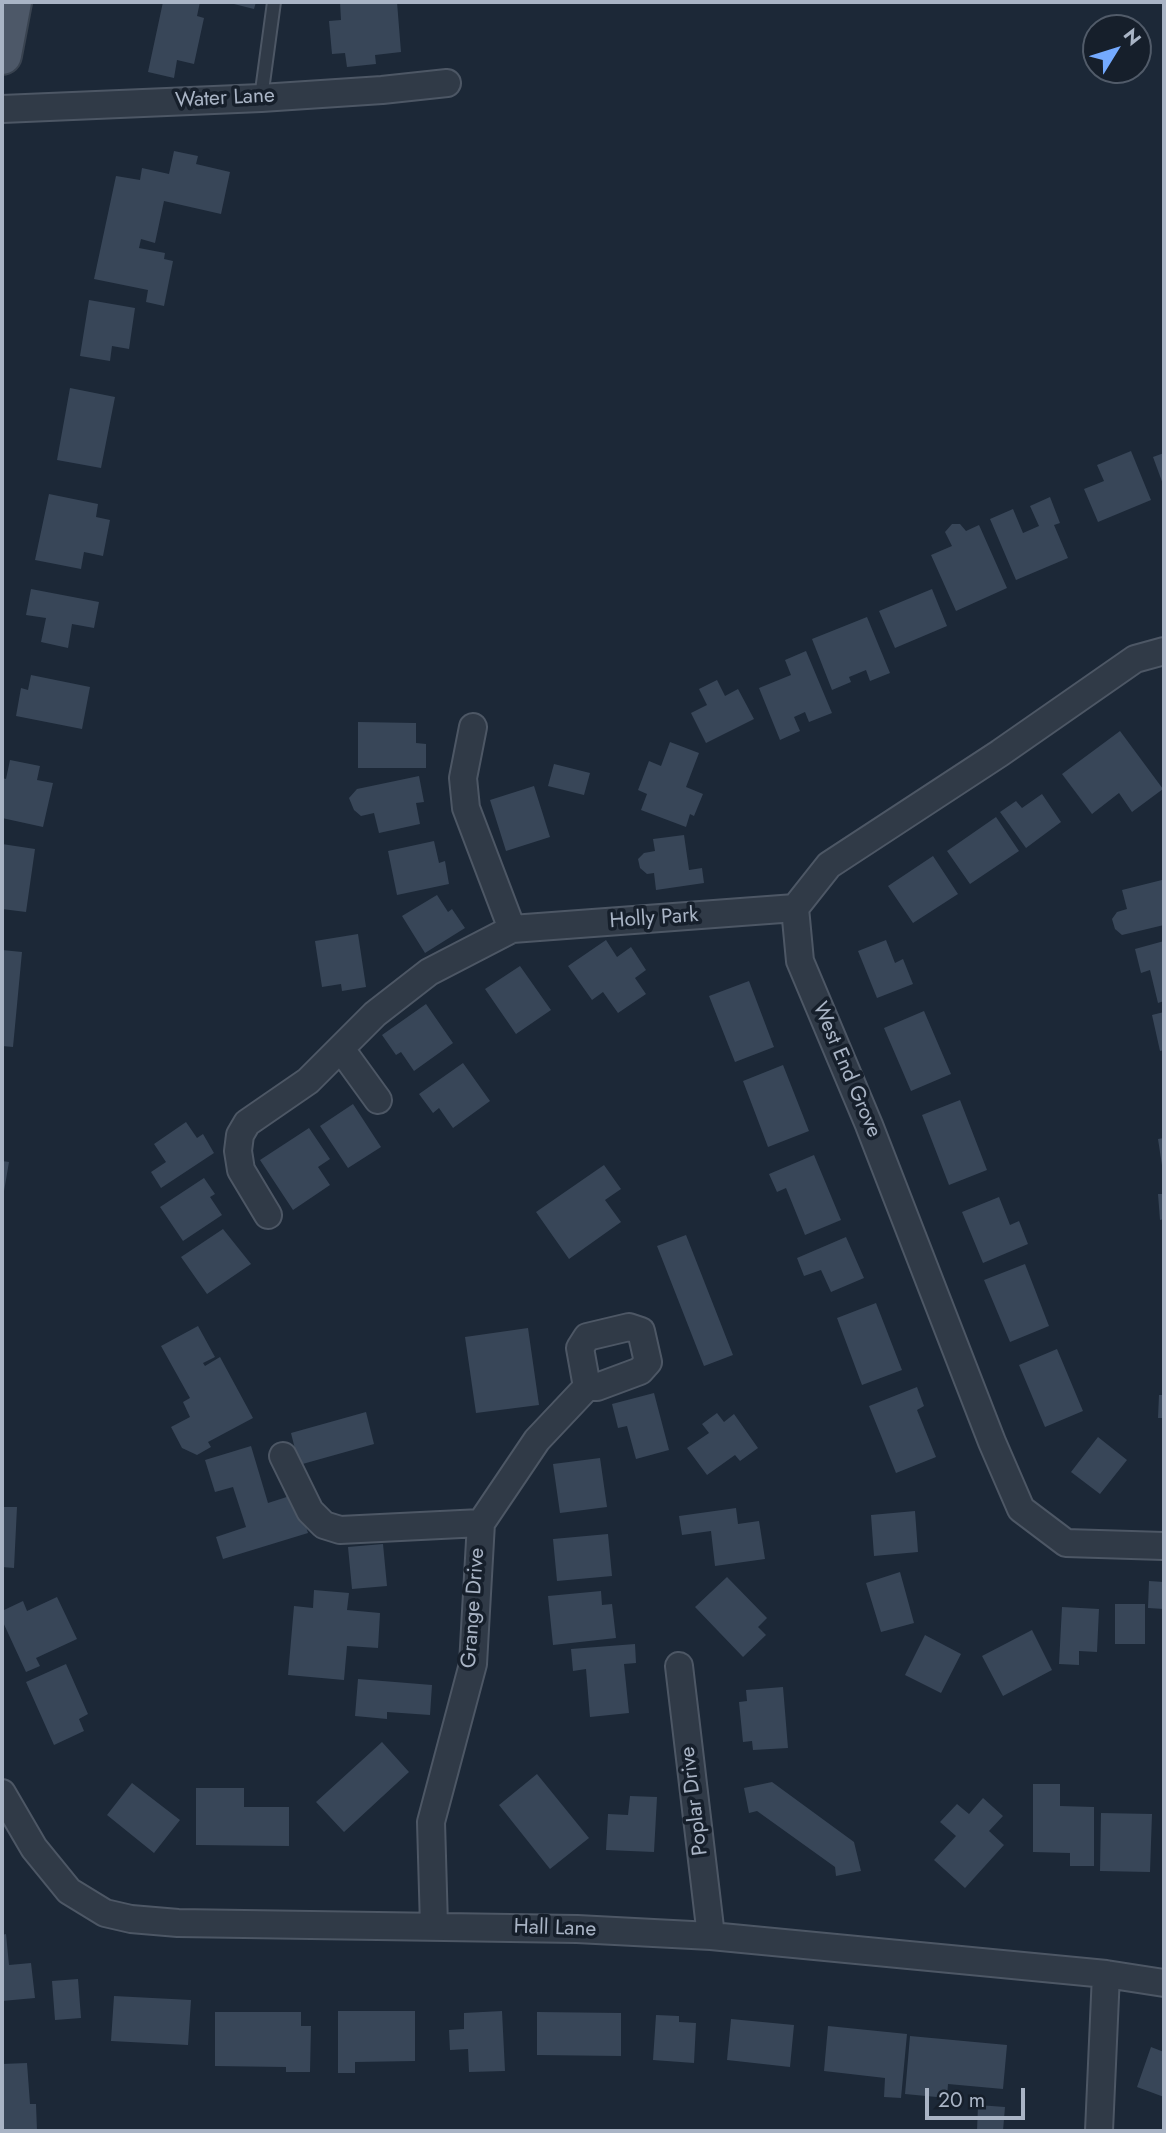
<!DOCTYPE html>
<html>
<head>
<meta charset="utf-8">
<style>
	body { margin:0 }
	#map { position:relative; width:1166px; height:2133px; overflow:hidden; background:#1c2837; font-family:Jost,sans-serif }
	canvas { display:block }
	.frame { position:absolute; inset:0; border:4px solid #a9b4c5; pointer-events:none }
	.north { position:absolute; left:1082px; top:14px; width:70px; height:70px; box-sizing:border-box; background:#161f2b; border:2px solid #515b69; border-radius:50%; rotate:52deg; font-size:19px; font-weight:700; line-height:28px; text-align:center; color:#a9b4c5 }
	.north::after { content:''; display:block; margin:auto; width:24px; height:32px; background:#74aaff; clip-path:polygon(50% 0,100% 100%,50% 72%,0 100%) }
	.scale { position:absolute; left:925px; top:2088px; width:100px; height:32px; box-sizing:border-box; border:4px solid #a9b4c5; border-top:0; padding-left:9px; font-size:21px; line-height:24px; white-space:nowrap; color:#a9b4c5; -webkit-text-stroke:5px #161f2b; paint-order:stroke }
</style>
</head>
<body>
<div id="map">
<canvas width="1166" height="2133"></canvas>
<div class="frame"></div>
<div class="north">N</div>
<div class="scale">20 m</div>
</div>
<script>
const ctx = document.querySelector('canvas').getContext('2d');
ctx.lineJoin = 'round';
function paint(path, color) { ctx.fillStyle = color; ctx.fill(path, 'evenodd'); }
const toPath = rows => new Path2D(rows.map(r => 'M' + r).join(''));
function strokePath(path, color, width, dash) { ctx.strokeStyle = color; ctx.lineWidth = width; ctx.lineCap = dash ? 'butt' : 'round'; ctx.setLineDash(dash || []); ctx.stroke(path); }
function drawText(font, color, halo, rows, align = 'center') {
  ctx.font = font + ' Jost,sans-serif'; ctx.lineWidth = 7; ctx.setLineDash([]); ctx.textBaseline = 'middle'; ctx.strokeStyle = halo; ctx.fillStyle = color; for (const [text, x, y, turn = 0] of rows) {
    ctx.save(); ctx.translate(x, y); ctx.rotate((+turn || 0) * Math.PI / 180); ctx.textAlign = isNaN(turn) ? turn : align; if (halo) ctx.strokeText(text, 0, 0); ctx.fillText(text, 0, 0); ctx.restore();
  }
}
paint(toPath([
	[163,2,200,2,197,16,204,18,194,64,177,60,174,78,148,72],
	[226,2,256,2,254,9],
	[340,2,397,2,401,52,375,55,376,64,347,67,345,53,332,54,329,21,341,20],
	[174,151,198,156,196,164,230,172,221,214,164,201,155,243,141,239,139,248,165,253,164,259,173,261,164,306,146,302,148,290,94,279,116,176,140,180,142,168,169,174],
	[89,300,135,308,129,349,112,346,110,361,80,356],
	[70,388,115,397,101,468,57,460],
	[1131,451,1151,500,1098,522,1084,489,1104,481,1097,465],
	[1164,453,1164,487,1153,457],
	[49,494,98,504,96,517,110,520,103,556,84,552,81,569,35,560],
	[1050,497,1060,523,1054,525,1068,558,1016,580,990,519,1013,509,1023,533,1039,526,1030,506],
	[952,524,960,524,966,531,979,525,1007,588,956,611,931,555,952,546,945,532],
	[31,589,99,602,94,628,72,624,68,648,41,642,46,618,26,615],
	[932,589,947,626,895,648,879,611],
	[867,617,890,673,870,681,866,670,849,677,851,682,832,690,812,639],
	[806,651,832,713,809,722,805,712,794,717,800,731,780,740,759,688,791,675,785,660],
	[31,675,90,687,82,729,16,716,21,688,28,690],
	[717,680,725,696,738,689,754,719,706,743,691,713,707,705,699,689],
	[358,722,416,723,416,743,426,744,426,768,358,768],
	[1120,731,1163,789,1132,812,1119,793,1092,814,1062,774],
	[670,742,699,753,686,787,703,794,694,816,690,814,686,827,641,810,647,794,638,790,649,761,661,766],
	[10,760,40,766,37,780,53,783,43,827,2,818,2,778,6,779],
	[554,764,590,773,584,795,548,786],
	[419,776,424,802,416,803,420,824,379,833,374,813,361,816,354,810,349,798,357,789],
	[534,786,550,837,506,851,490,800],
	[1042,794,1061,822,1026,848,1000,812,1016,801,1022,808],
	[996,817,1019,851,970,884,947,851],
	[684,835,689,870,702,868,704,883,656,890,654,873,647,874,640,868,638,859,644,853,655,851,653,839],
	[434,841,439,863,445,861,449,884,397,895,388,851],
	[2,844,35,849,26,912,2,909],
	[933,856,958,894,913,923,888,886],
	[1162,880,1164,891,1164,925,1122,935,1115,929,1112,919,1117,912,1127,909,1122,890],
	[437,895,448,912,452,909,465,928,425,953,402,916],
	[358,934,366,987,342,991,341,984,322,987,315,941],
	[606,940,617,957,631,947,646,970,635,978,646,994,618,1013,603,992,592,1000,568,966],
	[886,940,895,963,903,959,913,984,877,998,858,951],
	[1164,941,1164,1001,1158,1003,1150,970,1141,973,1135,949],
	[2,950,22,952,13,1047,2,1046],
	[520,966,551,1010,516,1034,485,989],
	[749,981,774,1047,735,1062,709,996],
	[426,1004,453,1043,414,1071,401,1052,396,1055,382,1035],
	[924,1011,951,1074,911,1091,884,1028],
	[1164,1012,1164,1050,1160,1051,1152,1015],
	[463,1063,490,1101,453,1128,439,1108,433,1113,419,1094],
	[783,1065,809,1131,768,1147,743,1081],
	[960,1100,987,1170,949,1185,922,1115],
	[353,1104,381,1147,348,1168,320,1126],
	[186,1122,197,1138,203,1134,214,1153,161,1188,151,1172,166,1162,154,1144],
	[309,1128,330,1159,318,1167,330,1185,293,1210,260,1160],
	[1164,1138,1164,1172,1163,1172,1158,1139],
	[814,1155,841,1220,805,1235,786,1188,777,1192,769,1174],
	[2,1161,9,1162,3,1197,2,1197],
	[604,1165,621,1189,605,1200,621,1222,569,1259,536,1212],
	[204,1178,215,1194,210,1197,222,1215,183,1241,160,1207],
	[1158,1194,1164,1194,1164,1219,1160,1220],
	[999,1197,1010,1225,1019,1221,1028,1244,983,1263,962,1212],
	[223,1229,251,1264,207,1294,181,1257],
	[686,1235,733,1355,704,1366,657,1246],
	[846,1237,864,1278,831,1292,821,1270,804,1276,797,1258],
	[1025,1264,1049,1326,1010,1342,984,1280],
	[876,1303,902,1370,862,1385,837,1318],
	[198,1326,215,1357,203,1363,205,1366,220,1357,253,1418,208,1442,211,1447,197,1455,182,1448,171,1427,190,1417,183,1402,190,1398,161,1346],
	[528,1328,539,1405,476,1413,465,1337],
	[1057,1349,1083,1411,1045,1427,1019,1365],
	[917,1387,924,1406,917,1410,936,1457,896,1473,869,1406],
	[654,1393,669,1450,636,1459,627,1426,618,1428,612,1404],
	[1159,1395,1164,1395,1164,1418,1158,1418],
	[366,1412,374,1444,299,1465,291,1433],
	[717,1413,724,1422,734,1414,758,1448,740,1461,735,1455,707,1475,687,1448,709,1433,702,1424],
	[1098,1437,1127,1460,1100,1494,1071,1472],
	[251,1446,268,1503,296,1494,308,1533,223,1559,216,1537,246,1527,233,1487,215,1492,205,1460],
	[600,1458,607,1507,560,1513,553,1464],
	[2,1507,17,1507,14,1568,2,1567],
	[736,1508,738,1524,759,1521,765,1559,715,1566,711,1531,682,1535,679,1516],
	[915,1511,918,1552,874,1556,871,1515],
	[608,1534,612,1576,557,1581,553,1539],
	[383,1544,387,1586,352,1589,348,1547],
	[900,1572,914,1623,881,1632,866,1583],
	[727,1577,767,1618,758,1627,766,1635,743,1657,695,1607],
	[1149,1581,1164,1582,1164,1609,1148,1608],
	[314,1590,349,1593,347,1610,380,1613,378,1648,347,1646,344,1680,288,1675,294,1606,313,1608],
	[601,1591,602,1605,612,1604,616,1638,553,1645,548,1596],
	[57,1597,77,1639,36,1658,40,1666,26,1672,2,1620,2,1611,23,1601,27,1611],
	[1115,1604,1145,1604,1145,1644,1115,1644],
	[1062,1607,1099,1609,1097,1652,1079,1651,1079,1665,1059,1664],
	[1032,1630,1052,1670,1003,1696,982,1656],
	[925,1635,961,1654,941,1693,905,1675],
	[635,1644,636,1663,624,1664,629,1713,590,1717,586,1669,573,1671,571,1649],
	[66,1664,88,1714,79,1719,84,1731,54,1745,26,1682],
	[358,1679,432,1685,430,1715,387,1712,387,1719,355,1716],
	[783,1687,788,1748,753,1750,752,1741,743,1742,739,1702,747,1701,746,1690],
	[382,1742,409,1772,344,1832,316,1802],
	[537,1774,589,1838,550,1869,499,1805],
	[772,1782,854,1842,861,1871,836,1876,835,1867,757,1811,749,1813,744,1788],
	[132,1783,180,1820,154,1853,107,1815],
	[1033,1784,1060,1784,1060,1806,1094,1807,1094,1866,1070,1866,1070,1853,1033,1852],
	[196,1788,244,1788,244,1807,289,1807,289,1846,196,1845],
	[630,1796,657,1797,654,1852,606,1850,608,1814,628,1815],
	[983,1798,1003,1816,989,1831,1004,1845,965,1888,934,1860,956,1836,940,1822,957,1804,969,1814],
	[1101,1813,1152,1814,1150,1872,1100,1871],
	[6,1934,9,1965,31,1963,35,1998,2,2001,2,1935],
	[78,1979,81,2018,55,2020,52,1981],
	[114,1996,191,2000,188,2045,111,2041],
	[338,2011,415,2011,415,2061,355,2062,355,2073,338,2073],
	[502,2011,505,2071,469,2072,468,2049,450,2050,449,2030,464,2029,464,2013],
	[215,2012,301,2012,301,2026,311,2026,310,2072,286,2072,286,2067,215,2066],
	[537,2012,621,2013,621,2056,537,2055],
	[656,2015,679,2016,679,2022,696,2023,694,2063,653,2060],
	[731,2019,794,2025,790,2067,727,2060],
	[828,2026,907,2034,901,2098,884,2097,885,2078,824,2071],
	[910,2036,1007,2045,1003,2089,948,2084,947,2098,905,2094],
	[1151,2047,1164,2052,1164,2097,1137,2087],
	[27,2063,30,2104,36,2104,37,2131,4,2131,4,2125,2,2125,2,2064],
	[978,2105,1005,2107,1003,2131,977,2131]
]), '#384658');
const lane = toPath([
	[261,98,274,2]
]);
const street = toPath([
	[2,109,261,98,382,90,447,83],
	[1164,651,1135,659,1000,753,829,865,795,908,800,961,869,1125,992,1442,1021,1509,1066,1543,1164,1546],
	[473,727,463,778,466,808,512,929],
	[341,1049,378,1100],
	[268,1215,241,1170,238,1151,240,1135,247,1123,308,1081,375,1014,429,972,512,929,795,908],
	[283,1456,310,1511,324,1525,340,1530,481,1523],
	[481,1523,537,1440,587,1387,580,1348,587,1337,629,1327,641,1331,648,1362,640,1371,597,1387,587,1387],
	[679,1666,711,1936],
	[2,1793,34,1848,69,1891,105,1913,131,1919,178,1923,577,1929,711,1936,1106,1974,1164,1983],
	[434,1926,431,1822,473,1664,481,1523],
	[1099,2131,1106,1974]
]);
const primary = toPath([
	[2,55,12,2]
]);
strokePath(lane, '#4d5765', 16);
strokePath(street, '#4d5765', 30);
strokePath(primary, '#394350', 42);
strokePath(lane, '#303a47', 12);
strokePath(street, '#303a47', 26);
strokePath(primary, '#4d5868', 38);
drawText('21px', '#a9b4c5', '#161f2b', [
	["Water Lane",225,99,-3],
	["Holly Park",654,919,-4],
	["West End Grove",846,1070,67],
	["Grange Drive",474,1608,-86],
	["Poplar Drive",695,1801,-97],
	["Hall Lane",555,1929,2]
]);
</script>
</body>
</html>
